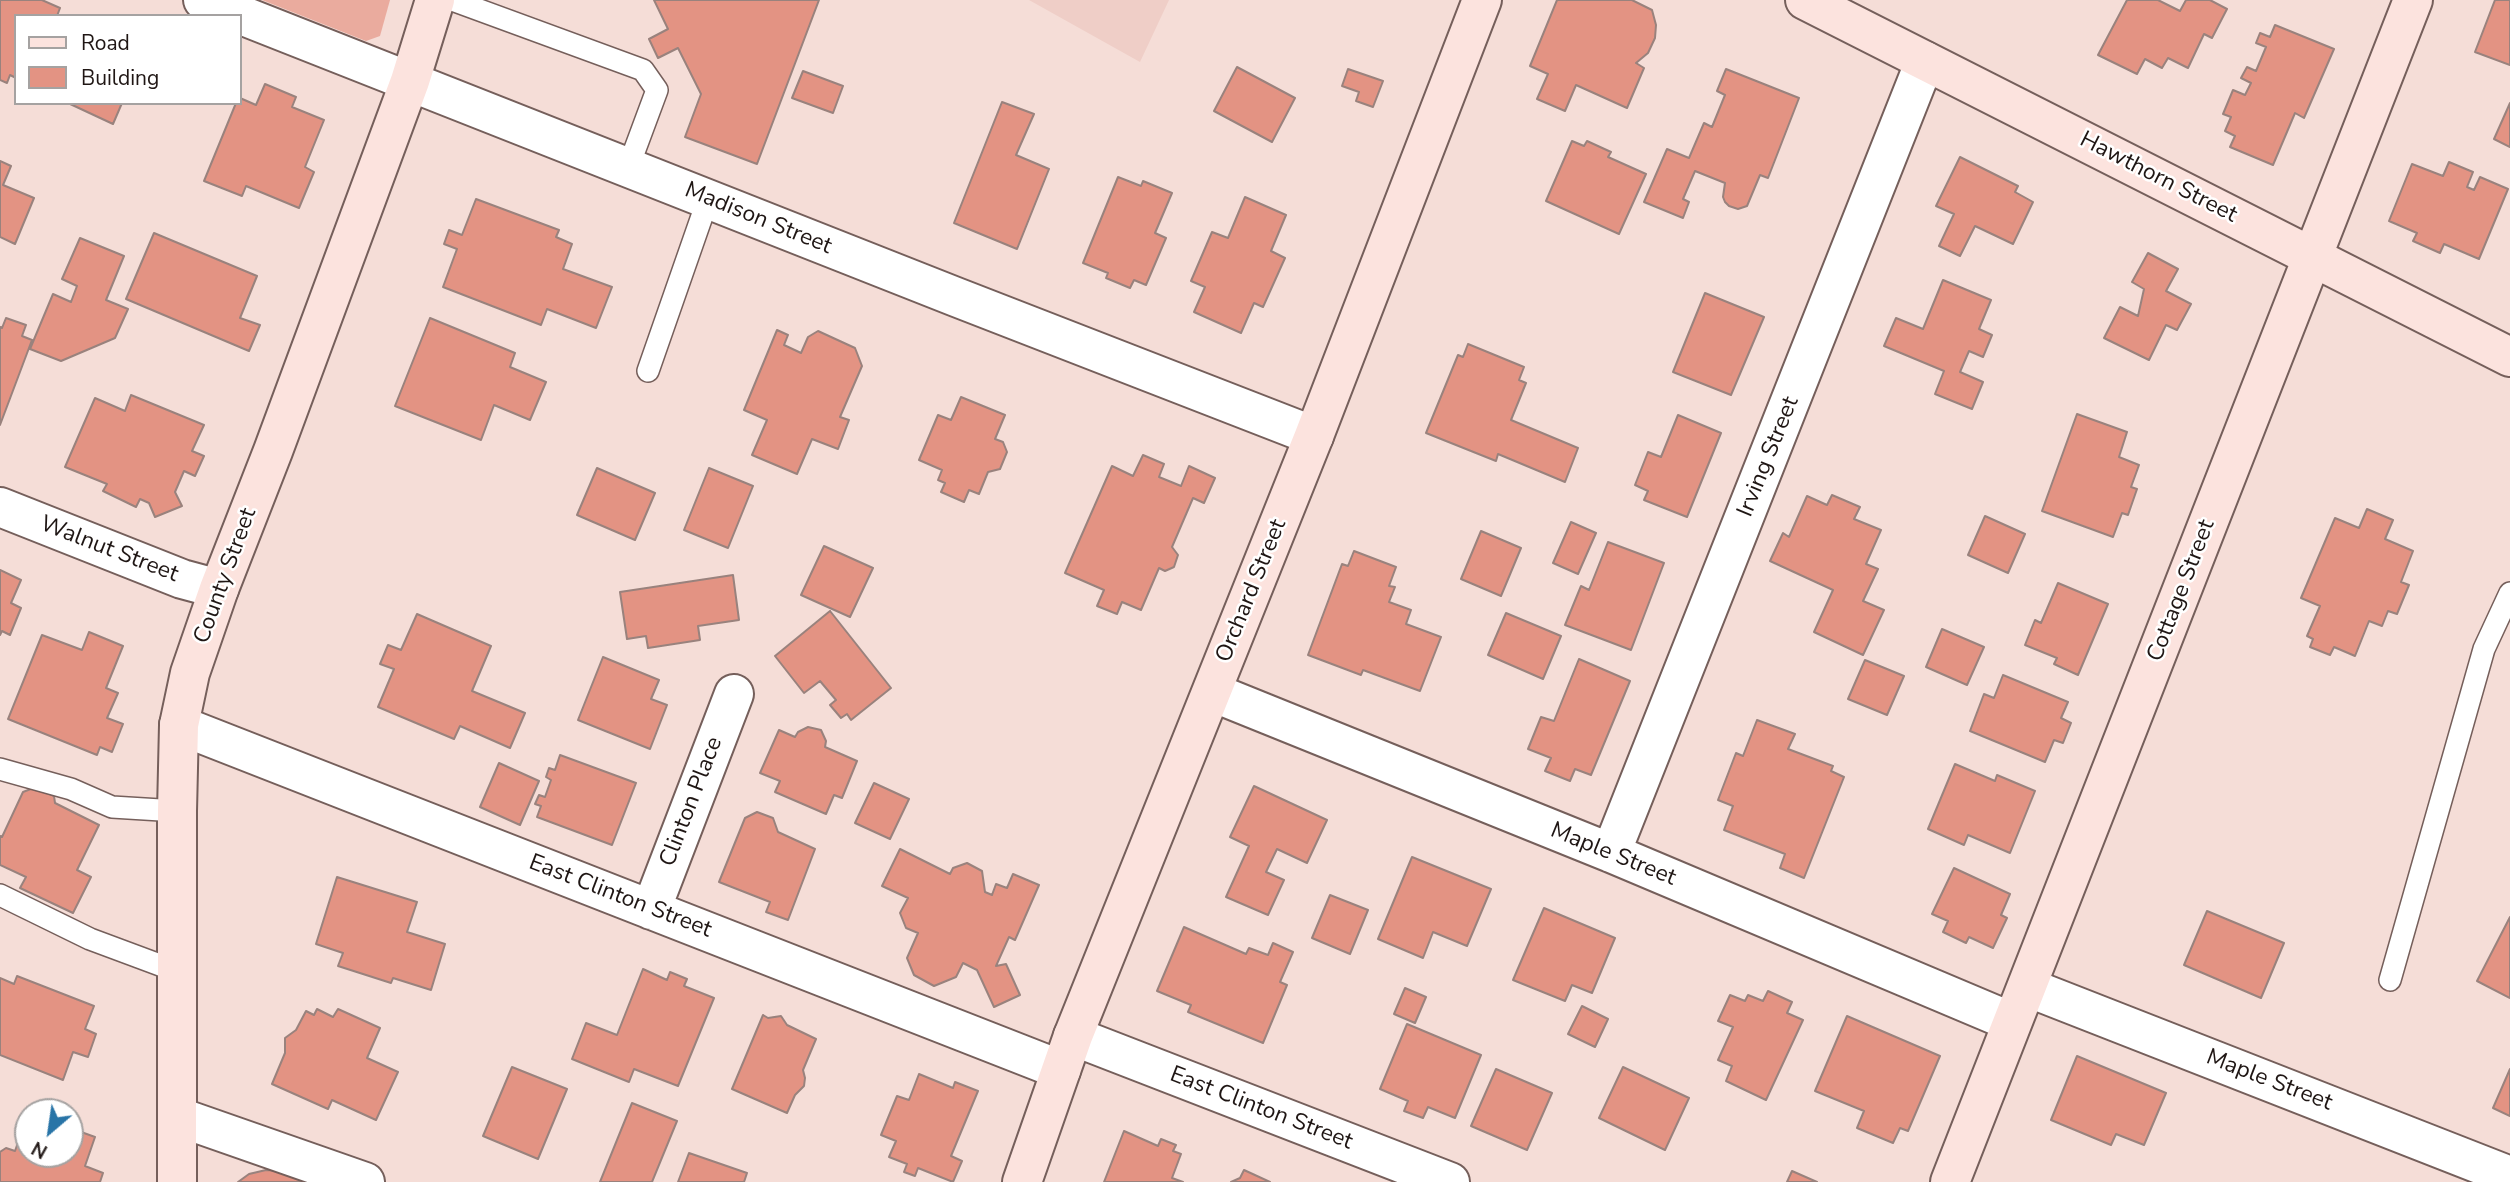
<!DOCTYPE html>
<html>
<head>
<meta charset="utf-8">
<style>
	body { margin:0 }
	#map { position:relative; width:2510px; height:1182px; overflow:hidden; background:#f5ddd7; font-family:"Nunito Sans",sans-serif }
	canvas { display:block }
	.legend { position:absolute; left:14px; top:14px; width:228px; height:91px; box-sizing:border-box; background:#fff; border:2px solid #a5a2a1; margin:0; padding:9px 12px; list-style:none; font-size:21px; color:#1f1614 }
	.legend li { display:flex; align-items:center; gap:14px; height:35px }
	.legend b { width:35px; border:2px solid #a5a2a1 }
	.north { position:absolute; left:14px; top:1098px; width:70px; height:70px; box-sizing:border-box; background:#fff; border:2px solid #a5a2a1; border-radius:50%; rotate:209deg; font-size:19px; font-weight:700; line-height:28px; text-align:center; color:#1f1614 }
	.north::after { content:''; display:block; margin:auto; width:24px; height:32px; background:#2874a7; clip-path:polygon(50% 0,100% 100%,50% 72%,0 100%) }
</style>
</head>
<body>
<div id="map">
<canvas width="2510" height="1182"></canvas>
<ul class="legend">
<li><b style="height:9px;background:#fce3de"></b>Road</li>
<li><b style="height:19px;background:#e39383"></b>Building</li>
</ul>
<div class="north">N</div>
</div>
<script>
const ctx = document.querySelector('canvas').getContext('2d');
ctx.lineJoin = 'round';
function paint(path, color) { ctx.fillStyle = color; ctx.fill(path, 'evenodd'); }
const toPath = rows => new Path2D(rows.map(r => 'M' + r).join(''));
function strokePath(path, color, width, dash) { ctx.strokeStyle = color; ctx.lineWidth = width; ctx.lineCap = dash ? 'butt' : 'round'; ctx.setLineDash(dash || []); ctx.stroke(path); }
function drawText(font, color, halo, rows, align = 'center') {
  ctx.font = font + ' "Nunito Sans",sans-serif'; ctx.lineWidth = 5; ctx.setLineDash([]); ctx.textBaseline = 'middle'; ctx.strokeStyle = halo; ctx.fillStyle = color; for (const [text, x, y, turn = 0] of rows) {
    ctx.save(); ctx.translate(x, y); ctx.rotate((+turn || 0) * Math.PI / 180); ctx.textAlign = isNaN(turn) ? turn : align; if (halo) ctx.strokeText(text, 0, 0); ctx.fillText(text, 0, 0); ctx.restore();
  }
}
paint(toPath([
	[1029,0,1169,0,1140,62]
]), '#efcec7');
paint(toPath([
	[262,0,390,0,380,36,366,41]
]), '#eaab9e');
const building = toPath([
	[0,0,42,0,60,8,57,16,16,16,16,78,10,75,7,83,0,80,0,0],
	[654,0,819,0,757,164,685,137,701,94,678,48,658,58,649,39,668,29,654,0],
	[1557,0,1632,0,1652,10,1656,25,1655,38,1648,53,1636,63,1644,68,1627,108,1576,85,1565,111,1537,99,1548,74,1530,66,1557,0],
	[2127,0,2158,0,2180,11,2186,0,2210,0,2227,9,2212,38,2204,34,2188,68,2168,58,2162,68,2145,59,2137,74,2098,55,2127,0],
	[2495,0,2510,0,2510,65,2475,52,2495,0],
	[2275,25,2334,49,2304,118,2295,113,2273,165,2230,147,2235,136,2225,131,2231,117,2223,114,2233,90,2245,95,2251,83,2241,78,2247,67,2256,71,2266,47,2256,43,2260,33,2270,37,2275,25],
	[1237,67,1295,98,1272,142,1214,111,1237,67],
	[1348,69,1383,81,1373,107,1356,101,1359,92,1342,86,1348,69],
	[1726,69,1799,98,1768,178,1760,175,1747,206,1738,209,1729,206,1725,202,1723,197,1725,183,1695,171,1683,199,1689,202,1683,218,1644,202,1667,149,1689,158,1704,123,1712,127,1725,95,1717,91,1726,69],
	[803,71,843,86,833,113,792,98,803,71],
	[265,84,296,97,292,107,324,120,305,167,314,172,299,208,246,186,242,196,204,181,236,103,240,103,240,98,256,105,265,84],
	[1002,102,1034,114,1016,155,1049,169,1017,249,954,223,1002,102],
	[68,103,122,103,113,124,68,103],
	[2510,103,2510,147,2494,139,2510,103],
	[1572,141,1584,146,1587,141,1611,152,1608,157,1646,174,1619,234,1546,201,1572,141],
	[1960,157,2018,186,2015,192,2033,202,2013,244,1975,226,1960,256,1939,246,1954,214,1936,206,1960,157],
	[0,161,11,166,3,185,34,198,15,244,0,237,0,161],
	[2449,162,2473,172,2467,187,2474,190,2480,177,2508,189,2479,259,2444,244,2440,253,2413,241,2417,233,2389,221,2412,164,2443,176,2449,162],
	[1118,177,1141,186,1143,181,1172,193,1155,233,1166,238,1146,285,1134,280,1130,288,1106,278,1108,273,1083,263,1118,177],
	[1245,197,1286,215,1271,251,1285,258,1263,307,1254,303,1241,333,1194,312,1205,287,1191,281,1212,232,1228,238,1245,197],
	[476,199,559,230,556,237,572,244,563,269,612,287,596,328,547,309,541,325,443,287,457,249,444,244,449,230,462,235,476,199],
	[154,233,257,276,240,318,260,325,249,351,126,299,154,233],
	[80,238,124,256,106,300,128,309,115,338,61,361,30,349,53,294,71,302,77,286,62,279,80,238],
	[2148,253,2178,269,2166,291,2191,304,2177,330,2166,325,2149,360,2104,338,2120,307,2138,316,2144,289,2132,282,2148,253],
	[1943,280,1991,300,1979,329,1992,335,1983,357,1969,351,1960,372,1983,382,1972,409,1935,394,1944,371,1884,346,1896,318,1923,329,1943,280],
	[1705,293,1764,317,1731,395,1673,372,1705,293],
	[6,318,26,325,22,336,32,340,0,425,0,327,2,328,6,318],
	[430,318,515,353,510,367,546,382,530,420,494,405,481,440,395,406,430,318],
	[777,330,788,335,784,345,801,353,808,337,818,331,855,348,862,366,840,417,849,420,838,449,812,439,797,474,752,455,767,420,744,410,777,330],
	[1468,344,1524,367,1519,380,1526,383,1511,420,1578,448,1565,482,1498,454,1496,461,1426,433,1458,355,1463,357,1468,344],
	[131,395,204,425,192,451,204,456,195,476,184,471,175,492,182,506,155,517,149,503,140,499,136,507,103,491,107,484,65,467,95,398,125,411,131,395],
	[961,397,1005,415,995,439,1003,442,1007,452,1000,469,988,472,979,494,969,490,964,502,941,492,945,483,938,480,942,470,919,460,938,415,951,420,961,397],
	[2077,414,2127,432,2119,457,2139,465,2131,487,2137,489,2128,515,2122,513,2113,537,2042,511,2077,414],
	[1678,415,1721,433,1687,517,1644,500,1648,491,1635,485,1648,452,1661,457,1678,415],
	[1143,455,1164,464,1159,477,1181,486,1189,466,1215,478,1204,503,1193,498,1172,547,1178,555,1174,567,1165,571,1159,568,1141,610,1122,602,1117,614,1097,606,1104,590,1065,573,1112,466,1133,476,1143,455],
	[597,468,655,493,635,540,577,515,597,468],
	[709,468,753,486,728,548,684,530,709,468],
	[1832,495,1860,507,1854,519,1881,530,1866,564,1878,569,1863,601,1884,610,1863,655,1814,632,1833,590,1770,561,1783,533,1789,537,1807,496,1827,505,1832,495],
	[2367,509,2393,520,2385,539,2413,551,2401,582,2409,585,2397,614,2388,611,2382,626,2369,621,2355,656,2334,647,2330,655,2310,647,2313,639,2307,636,2320,606,2301,598,2335,518,2359,528,2367,509],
	[1985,516,2025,534,2008,573,1968,555,1985,516],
	[1571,522,1596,533,1578,574,1553,563,1571,522],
	[1481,531,1521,548,1501,596,1461,579,1481,531],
	[1608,542,1664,563,1631,650,1565,625,1581,586,1589,590,1608,542],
	[824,546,873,568,850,617,801,595,824,546],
	[1354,551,1396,567,1389,586,1395,587,1389,602,1411,610,1406,624,1441,637,1420,691,1363,670,1361,675,1308,655,1342,564,1348,566,1354,551],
	[0,570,21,580,11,603,21,608,10,635,2,631,0,635,0,570],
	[733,575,739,620,698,626,700,640,648,648,646,636,627,639,620,592,733,575],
	[2058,583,2108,604,2078,675,2054,664,2057,658,2025,645,2035,620,2041,623,2058,583],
	[830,611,891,688,851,720,847,714,841,718,830,705,836,700,820,681,804,693,775,656,830,611],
	[1506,613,1561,636,1543,679,1488,655,1506,613],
	[417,614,491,646,472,691,525,713,510,748,460,726,454,739,378,707,394,669,380,664,388,645,401,650,417,614],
	[1942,629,1984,647,1967,685,1926,667,1942,629],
	[89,632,123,646,106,688,118,693,107,718,123,724,112,752,100,747,97,755,8,719,42,635,82,650,89,632],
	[603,657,659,680,651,699,667,705,650,749,578,720,603,657],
	[1579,659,1630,681,1591,775,1575,769,1570,781,1545,771,1551,758,1528,749,1541,717,1554,721,1579,659],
	[1865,660,1904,676,1887,715,1848,699,1865,660],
	[2003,675,2068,702,2061,718,2071,723,2063,743,2054,740,2045,762,1970,731,1984,694,1994,698,2003,675],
	[1757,720,1795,734,1788,749,1833,766,1831,771,1844,777,1804,878,1780,868,1785,854,1724,830,1733,806,1718,800,1736,753,1743,756,1757,720],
	[808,727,821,730,826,741,825,747,857,761,842,798,834,795,826,814,775,792,780,781,760,773,779,730,795,737,798,732,808,727],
	[560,755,636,783,612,845,537,817,541,806,535,804,539,795,545,797,551,780,546,777,549,768,555,770,560,755],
	[499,763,539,781,520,825,480,807,499,763],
	[1955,764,1995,781,1997,775,2035,791,2010,853,1968,835,1964,845,1928,829,1955,764],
	[874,783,909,799,890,839,855,823,874,783],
	[1254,786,1327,820,1307,863,1277,849,1266,872,1284,880,1268,915,1226,897,1249,846,1230,837,1254,786],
	[36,787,54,796,55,803,99,825,77,870,91,877,73,913,20,888,26,877,0,865,0,836,2,837,23,792,36,787],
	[757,812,773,818,778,832,815,849,788,920,766,912,770,902,719,882,745,818,757,812],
	[900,849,950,874,953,868,967,863,982,871,985,892,992,895,996,884,1007,888,1013,874,1039,885,1015,940,1009,937,996,966,1006,964,1020,995,994,1007,977,970,963,963,956,977,934,986,914,975,907,958,918,933,906,928,900,913,908,898,882,886,900,849],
	[1412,857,1491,889,1467,946,1433,932,1423,958,1378,939,1412,857],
	[1954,868,2010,894,2001,915,2007,918,1993,948,1969,937,1966,943,1943,932,1948,921,1932,914,1954,868],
	[337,877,417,902,407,932,445,944,431,990,393,978,391,983,338,966,343,953,316,944,337,877],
	[1330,895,1368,910,1350,954,1312,938,1330,895],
	[1544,908,1615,938,1592,993,1572,985,1565,1001,1513,980,1544,908],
	[2207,911,2284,943,2261,998,2184,965,2207,911],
	[2510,917,2510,998,2477,981,2510,917],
	[1184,927,1246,954,1249,948,1268,955,1273,943,1293,952,1280,982,1287,985,1263,1043,1188,1012,1191,1005,1157,991,1184,927],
	[643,969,667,980,670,972,687,979,684,986,714,998,678,1086,634,1069,629,1082,572,1059,586,1023,617,1035,643,969],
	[17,976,94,1006,85,1029,96,1034,88,1057,73,1052,63,1080,0,1055,0,978,14,984,17,976],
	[1405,988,1426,997,1415,1023,1394,1014,1405,988],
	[1768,991,1792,1002,1787,1013,1803,1020,1766,1100,1726,1081,1732,1066,1718,1060,1733,1027,1718,1021,1730,995,1745,1001,1748,995,1763,1001,1768,991],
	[1582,1006,1608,1019,1595,1047,1568,1034,1582,1006],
	[317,1009,333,1017,338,1009,380,1028,367,1058,398,1072,376,1120,332,1100,328,1109,272,1084,285,1053,285,1038,296,1030,306,1011,314,1015,317,1009],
	[763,1015,768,1018,781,1016,787,1025,816,1039,803,1070,805,1078,804,1086,795,1095,787,1113,732,1089,763,1015],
	[1847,1016,1940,1056,1908,1131,1900,1128,1893,1143,1857,1128,1864,1111,1815,1091,1847,1016],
	[1407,1024,1481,1055,1455,1118,1428,1107,1423,1118,1404,1111,1408,1101,1380,1089,1407,1024],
	[2077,1056,2166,1093,2144,1145,2116,1134,2111,1145,2051,1120,2077,1056],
	[512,1067,567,1089,538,1159,483,1136,512,1067],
	[1623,1067,1689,1098,1665,1150,1599,1118,1623,1067],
	[1496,1069,1552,1093,1527,1150,1471,1126,1496,1069],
	[2510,1069,2510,1116,2493,1108,2510,1069],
	[919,1074,953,1088,955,1082,978,1091,951,1156,962,1161,953,1182,918,1168,915,1176,904,1172,907,1164,889,1157,896,1141,881,1135,897,1096,909,1100,919,1074],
	[632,1103,677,1121,652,1182,600,1182,632,1103],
	[28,1114,28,1154,70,1154,70,1128,95,1137,85,1166,103,1173,100,1182,0,1182,0,1152,6,1148,15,1151,28,1114],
	[1124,1131,1158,1146,1161,1139,1176,1145,1173,1151,1181,1154,1172,1178,1183,1182,1104,1182,1124,1131],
	[689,1153,747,1173,744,1182,678,1182,689,1153],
	[266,1170,283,1171,309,1182,238,1182,249,1174,266,1170],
	[1244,1170,1270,1182,1231,1182,1240,1178,1244,1170],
	[1792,1171,1817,1182,1787,1182,1792,1171]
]);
paint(building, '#e39383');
strokePath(building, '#99827d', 2);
const lane = toPath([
	[452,0,643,70,657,90,628,168],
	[648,371,708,199],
	[0,769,71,789,112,807,177,811],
	[0,895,90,939,176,971],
	[2390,980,2484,649,2510,593]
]);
const street = toPath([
	[203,0,956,297,1314,436],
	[0,507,182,579,219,589],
	[1212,692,1611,853,2012,1022],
	[179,725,1061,1070],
	[1611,853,1925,61],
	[651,910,734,694],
	[2027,987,2510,1176],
	[1073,1036,1450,1182],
	[179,1117,365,1182]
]);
const secondary = toPath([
	[1805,0,2510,357],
	[177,1182,177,811,179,725,190,673,219,589,273,451,410,81,435,0],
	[1022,1182,1073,1036,1314,436,1482,0],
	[1950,1182,2413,0]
]);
strokePath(lane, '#755f5b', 24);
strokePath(street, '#755f5b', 42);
strokePath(secondary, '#755f5b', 42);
strokePath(lane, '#fff', 21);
strokePath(street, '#fff', 38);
strokePath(secondary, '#fce3de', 38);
drawText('23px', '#1f1614', '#fff', [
	["Hawthorn Street",2158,178,27],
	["Madison Street",758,219,22],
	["Irving Street",1769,457,-68],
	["Walnut Street",109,550,21],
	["County Street",226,576,-70],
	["Orchard Street",1252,591,-68],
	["Cottage Street",2182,591,-69],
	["Clinton Place",692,802,-69],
	["Maple Street",1613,855,22],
	["East Clinton Street",620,897,21],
	["Maple Street",2269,1081,21],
	["East Clinton Street",1261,1109,21]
]);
</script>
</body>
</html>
